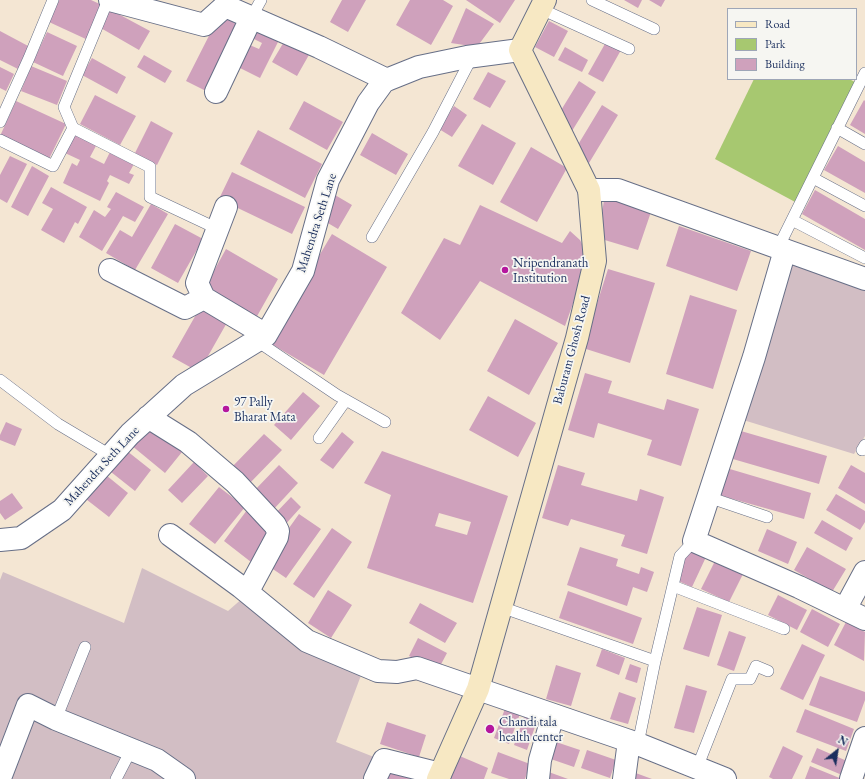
<!DOCTYPE html>
<html>
<head>
<meta charset="utf-8">
<style>
	body { margin:0 }
	#map { position:relative; width:865px; height:779px; overflow:hidden; background:#f4e6d3; font-family:"EB Garamond",serif }
	canvas { display:block }
	.legend { position:absolute; left:727px; top:8px; width:130px; height:72px; box-sizing:border-box; background:#f6f6f2; border:1px solid #9ea6b7; margin:0; padding:5px 7px; list-style:none; font-size:12px; color:#1b2f5e }
	.legend li { display:flex; align-items:center; gap:8px; height:20px }
	.legend b { width:20px; border:1px solid #9ea6b7 }
	.north { position:absolute; left:817px; top:731px; width:40px; height:40px; -webkit-text-stroke:3px #f6f6f2; paint-order:stroke; rotate:30deg; font-size:11px; font-weight:700; line-height:16px; text-align:center; color:#1b2f5e }
	.north::after { content:''; display:block; margin:auto; width:14px; height:18px; background:#1b2f5e; clip-path:polygon(50% 0,100% 100%,50% 72%,0 100%) }
</style>
</head>
<body>
<div id="map">
<canvas width="865" height="779"></canvas>
<ul class="legend">
<li><b style="height:5px;background:#f7e8c3"></b>Road</li>
<li><b style="height:11px;background:#a7c870"></b>Park</li>
<li><b style="height:11px;background:#cfa1bc"></b>Building</li>
</ul>
<div class="north">N</div>
</div>
<script>
const ctx = document.querySelector('canvas').getContext('2d');
ctx.lineJoin = 'round';
function paint(path, color) { ctx.fillStyle = color; ctx.fill(path, 'evenodd'); }
const toPath = rows => new Path2D(rows.map(r => 'M' + r).join(''));
function strokePath(path, color, width, dash) { ctx.strokeStyle = color; ctx.lineWidth = width; ctx.lineCap = dash ? 'butt' : 'round'; ctx.setLineDash(dash || []); ctx.stroke(path); }
function drawText(font, color, halo, rows, align = 'center') {
  ctx.font = font + ' "EB Garamond",serif'; ctx.lineWidth = 3.5; ctx.setLineDash([]); ctx.textBaseline = 'middle'; ctx.strokeStyle = halo; ctx.fillStyle = color; for (const [text, x, y, turn = 0] of rows) {
    ctx.save(); ctx.translate(x, y); ctx.rotate((+turn || 0) * Math.PI / 180); ctx.textAlign = isNaN(turn) ? turn : align; if (halo) ctx.strokeText(text, 0, 0); ctx.fillText(text, 0, 0); ctx.restore();
  }
}
paint(toPath([
	[789,256,865,284,865,436,854,454,740,419],
	[142,568,228,611,244,597,363,670,336,742,379,759,369,779,0,779,0,580,3,572,124,623]
]), '#d2bec4');
paint(toPath([
	[754,79,849,79,855,82,797,203,715,159]
]), '#a7c870');
paint(toPath([
	[59,0,91,0,104,6,88,40,49,22],
	[342,0,366,0,348,32,330,22],
	[410,0,443,0,453,6,431,45,396,25],
	[466,0,515,0,500,23],
	[624,0,642,0,638,8],
	[649,0,665,0,661,7],
	[466,8,494,24,477,47,451,43],
	[109,9,150,31,139,50,99,27],
	[218,18,225,18,238,25,210,93,186,81],
	[549,21,568,31,554,57,535,47],
	[253,27,279,40,260,78,234,65,245,43,259,49,262,43,248,36],
	[0,31,30,47,18,69,0,60],
	[47,32,77,46,63,76,33,62],
	[285,40,310,53,297,76,272,62],
	[606,42,621,50,603,82,588,74],
	[565,47,588,60,582,72,558,60],
	[144,55,172,71,165,83,137,67],
	[92,58,126,77,117,94,82,75],
	[31,66,67,81,57,105,21,91],
	[0,67,14,74,6,91,0,88],
	[488,72,506,81,490,108,473,99],
	[579,81,596,92,572,131,555,120],
	[95,95,136,116,120,145,80,124],
	[864,100,865,101,865,134,850,125],
	[16,101,66,124,49,159,0,136],
	[304,101,343,122,327,150,289,129],
	[602,105,618,115,589,163,573,153],
	[454,106,467,115,452,137,439,129],
	[151,121,173,133,157,165,135,153],
	[482,124,516,143,493,185,458,166],
	[258,130,322,164,305,198,240,164],
	[74,133,97,144,90,157,104,164,110,152,134,164,129,173,134,175,129,184,110,175,107,181,109,183,100,201,63,183,72,163,77,166,80,160,65,153],
	[372,133,408,154,396,175,360,155],
	[838,146,865,162,865,193,824,170],
	[531,147,567,168,537,222,500,202],
	[10,156,27,164,7,203,0,199,0,175],
	[32,166,49,176,28,216,11,207],
	[232,172,305,207,292,234,219,199],
	[51,187,87,207,78,224,75,222,64,243,41,230,53,209,42,203],
	[815,190,865,219,865,250,802,214],
	[116,192,144,207,135,222,123,216,102,251,79,237,94,210,105,217,111,209,107,207],
	[605,194,652,209,638,250,598,238],
	[335,195,352,205,338,229,321,219],
	[151,204,168,214,135,270,106,253,120,230,132,237],
	[480,205,562,243,570,231,580,240,589,258,565,326,480,281,440,340,401,313,444,238,460,245],
	[175,224,203,239,178,283,151,268],
	[679,226,751,251,737,291,666,266],
	[332,234,387,267,324,375,268,342],
	[226,249,278,279,256,318,204,289],
	[608,269,655,283,630,363,583,348],
	[690,295,737,310,713,389,666,374],
	[202,304,229,319,199,372,172,357],
	[515,319,558,343,529,395,487,371],
	[585,373,612,381,608,393,664,410,667,399,699,409,681,466,647,455,652,440,598,423,594,438,568,430],
	[303,392,320,406,291,440,274,425],
	[488,396,536,423,518,457,469,430],
	[6,422,22,429,15,446,0,440,0,435],
	[147,425,182,452,165,473,131,445],
	[734,429,827,456,819,484,726,457],
	[342,432,354,442,333,469,320,460],
	[264,434,282,450,248,485,231,468],
	[122,447,151,470,135,491,106,468],
	[382,451,508,496,473,603,367,568,391,495,364,483],
	[439,513,471,522,467,535,435,526],
	[194,462,208,476,182,503,168,490],
	[279,465,298,483,272,511,253,492],
	[558,465,585,473,581,485,637,501,640,489,664,497,647,554,621,546,625,535,571,519,568,526,542,518],
	[851,465,865,473,865,504,838,488],
	[723,467,811,493,804,519,715,494],
	[101,471,128,493,109,517,82,496],
	[219,487,245,507,215,544,189,524],
	[12,493,23,508,5,520,0,513,0,501],
	[836,494,865,511,865,522,860,530,826,510],
	[291,497,301,507,283,527,272,517],
	[247,510,274,531,251,562,224,541],
	[299,514,321,529,286,578,264,563],
	[822,520,853,538,846,551,814,533],
	[332,528,352,542,314,598,293,584],
	[767,529,797,542,788,564,758,551],
	[580,547,618,559,616,566,639,574,641,567,654,572,647,592,633,587,627,606,567,585],
	[807,547,846,569,832,592,794,570],
	[689,549,706,557,692,587,676,580],
	[715,561,743,574,729,602,701,589],
	[328,590,352,605,331,638,308,623],
	[568,591,642,618,633,644,559,618],
	[778,595,807,610,797,630,768,615],
	[420,603,457,623,445,643,409,623],
	[697,607,722,615,709,657,683,649],
	[812,609,840,624,828,647,800,632],
	[846,622,865,632,864,661,834,645],
	[729,631,746,637,734,671,717,665],
	[418,638,447,653,438,670,409,656],
	[802,644,825,655,803,700,780,689],
	[602,649,625,658,619,675,596,666],
	[630,664,641,668,637,683,625,679],
	[556,665,581,673,571,706,546,699],
	[820,676,865,692,865,700,857,722,809,705],
	[686,685,707,691,694,733,674,728],
	[619,692,636,698,628,724,610,719],
	[506,706,521,711,509,744,494,738],
	[805,709,854,729,846,751,796,732],
	[525,714,538,718,527,750,514,745],
	[387,722,426,735,419,757,380,744],
	[550,740,580,750,574,767,545,757],
	[783,746,803,756,792,779,773,779,769,777],
	[817,748,847,761,842,775,811,762],
	[587,750,616,760,610,778,581,768],
	[498,752,530,764,525,779,509,779,491,773],
	[455,754,488,768,484,779,444,779],
	[389,766,417,779,383,779],
	[810,766,842,779,805,779],
	[546,771,568,779,543,779],
	[633,772,652,779,630,779]
]), '#cfa1bc');
const lane = toPath([
	[592,0,654,29],
	[541,9,629,49],
	[251,18,261,0],
	[0,122,29,58,53,0],
	[73,128,64,107,108,0],
	[837,128,865,144],
	[0,140,53,166,73,128,150,167,150,197,218,229],
	[813,178,865,206],
	[792,220,865,258],
	[372,237,433,132,472,57],
	[778,248,865,73],
	[257,341,337,395,385,422],
	[0,380,58,424,110,455],
	[319,438,346,400],
	[862,450,865,445],
	[708,497,767,517],
	[673,586,784,629],
	[501,607,655,661],
	[56,719,85,647],
	[638,744,655,661,680,556,694,541],
	[697,768,732,679,750,679,756,666,768,671],
	[116,779,131,750]
]);
const street = toPath([
	[110,0,204,25,225,6,319,47,387,80],
	[216,92,251,18],
	[589,190,618,190,865,279],
	[785,250,754,357,694,541,799,587,865,619],
	[110,270,185,308,204,298,266,335],
	[204,298,197,283,226,207],
	[148,417,188,442,235,482,275,525,278,531,277,537,248,591],
	[170,535,241,587,307,641,378,671,397,672,417,668,638,744,725,779],
	[0,540,21,538,62,510,130,434,184,385,266,335,303,271,328,180,368,103,384,81,419,67,467,57,520,50],
	[845,609,865,572],
	[0,778,28,705,56,719,157,760,184,779],
	[375,779,384,760,440,774],
	[538,779,540,760,553,715],
	[624,779,629,741],
	[851,779,865,738]
]);
const secondary = toPath([
	[438,779,478,689,577,338,595,261,589,190,520,50,545,0]
]);
strokePath(lane, '#676f87', 12);
strokePath(street, '#676f87', 24);
strokePath(secondary, '#676f87', 24);
strokePath(lane, '#fff', 11);
strokePath(street, '#fff', 22);
strokePath(secondary, '#f7e8c3', 22);
for (const [x, y, r, color] of [
	[505,270,4,"#b5179e"],
	[226,409,4,"#b5179e"],
	[490,729,5,"#b5179e"]
]) { const dot = new Path2D(); dot.arc(x, y, r, 0, 2 * Math.PI); ctx.fillStyle = color; ctx.fill(dot); strokePath(dot, '#f6f6f2', 1.5); }
drawText('13px', '#1b2f5e', '#f6f6f2', [
	["Mahendra Seth Lane",317,223,-72],
	["Baburam Ghosh Road",572,350,-75],
	["Mahendra Seth Lane",102,466,-47]
]);
drawText('13px', '#1b2f5e', '#f6f6f2', [
	["Nripendranath",513,263],
	["Institution",513,278],
	["97 Pally",234,402],
	["Bharat Mata",234,417],
	["Chandi tala",499,722],
	["health center",499,737]
], 'left');
</script>
</body>
</html>
